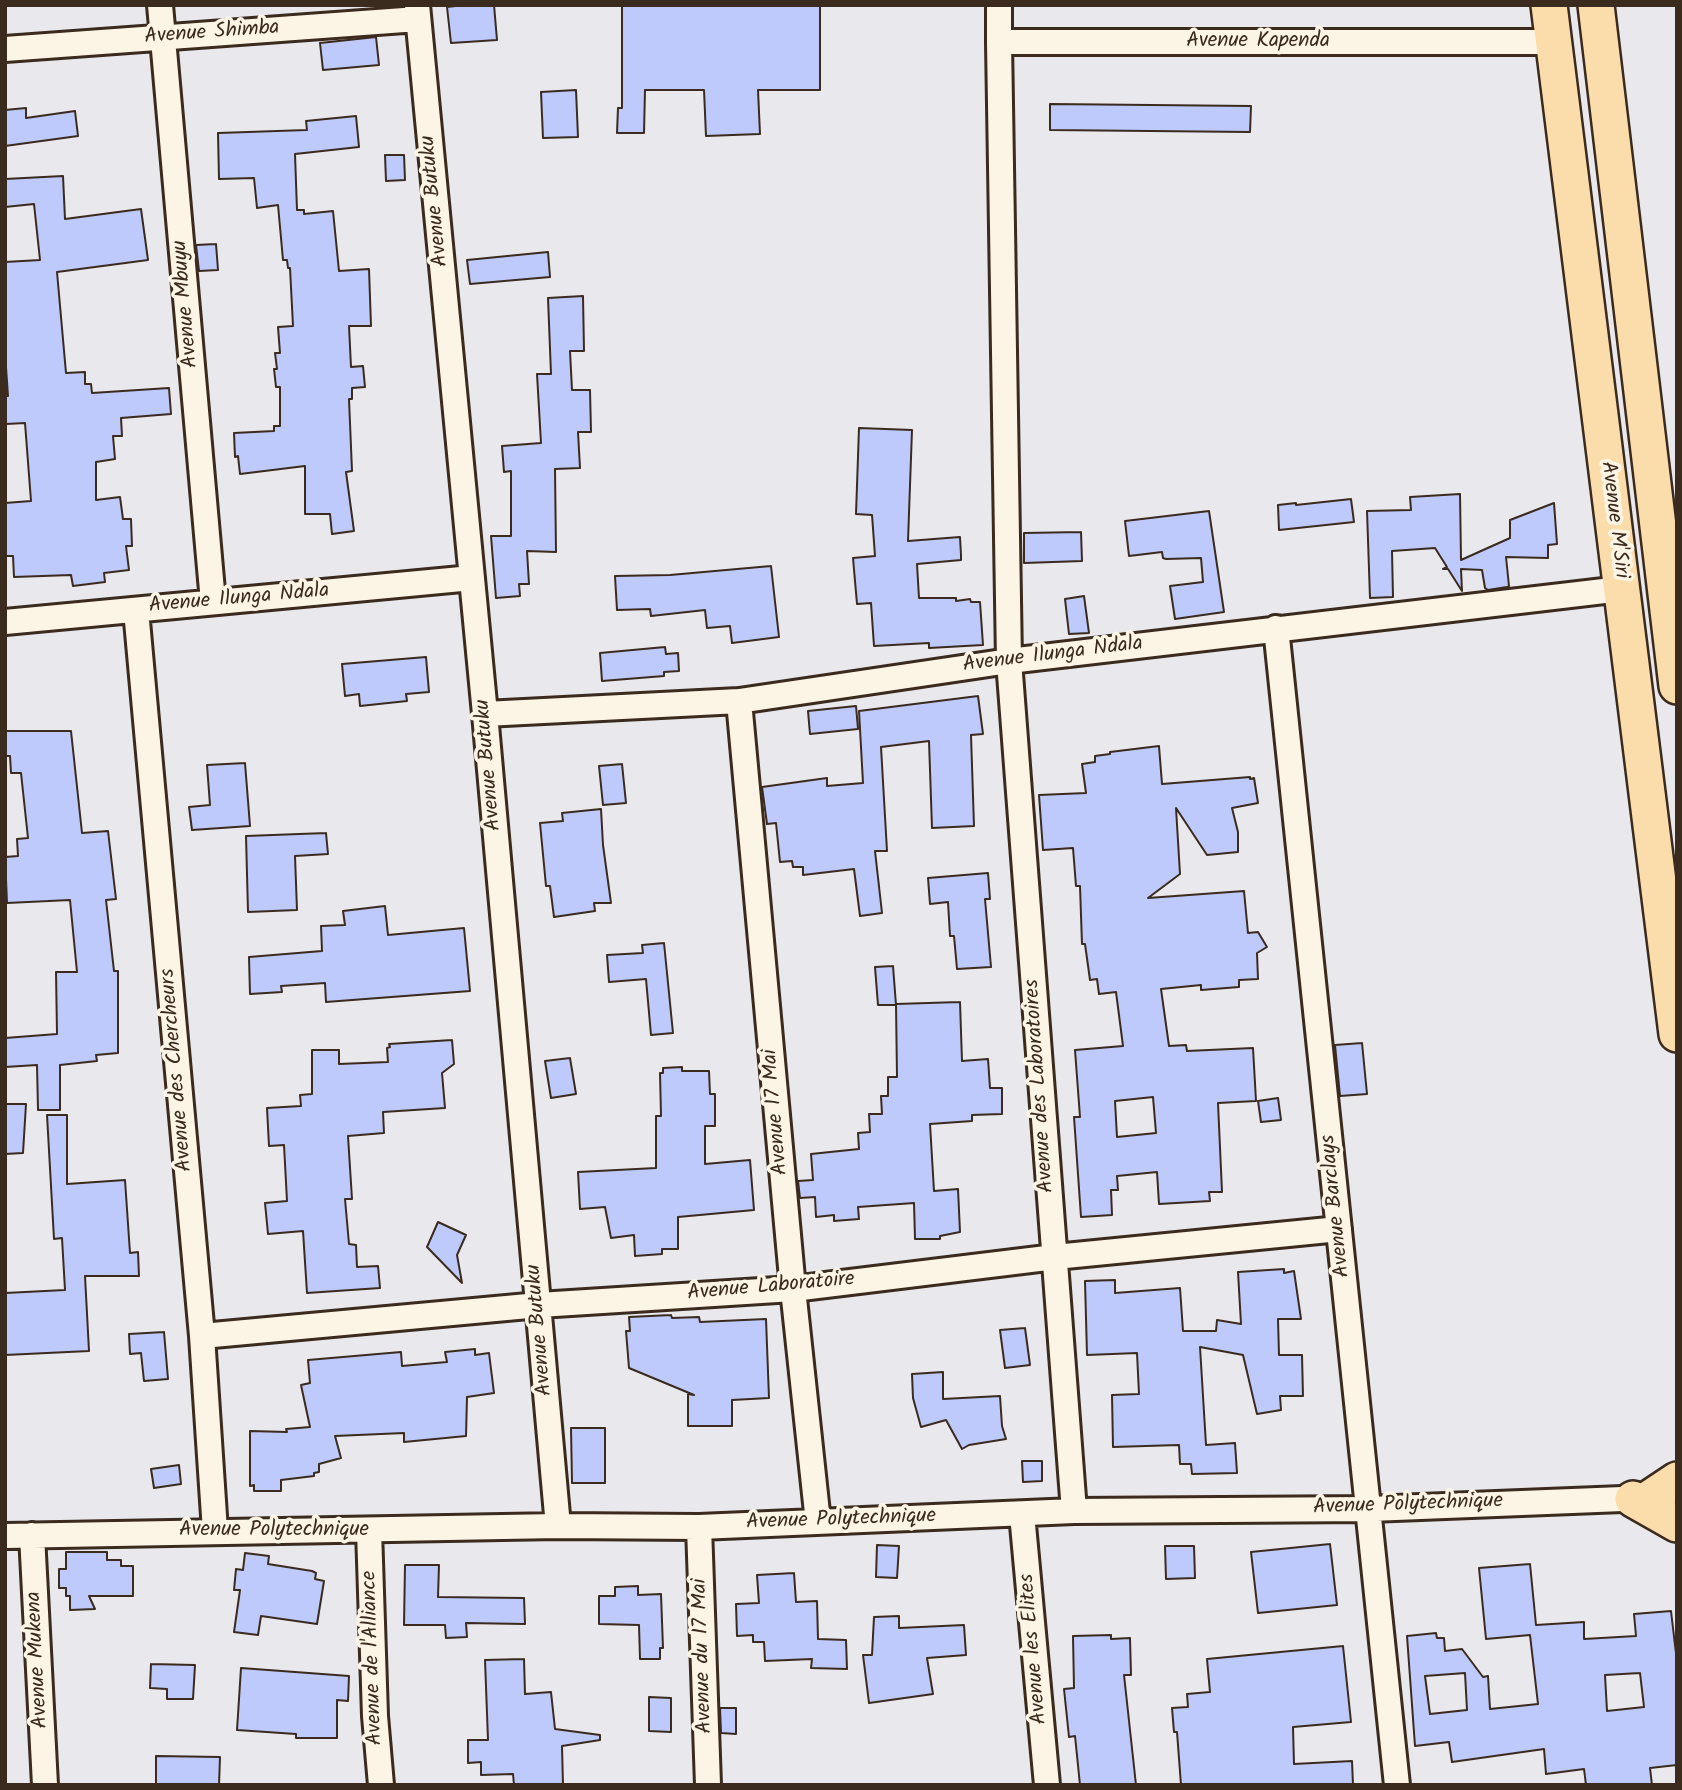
<!DOCTYPE html>
<html>
<head>
<meta charset="utf-8">
<style>
	body { margin:0 }
	#map { position:relative; width:1682px; height:1790px; overflow:hidden; background:#e9e8ec; font-family:Kalam,sans-serif }
	canvas { display:block }
	.frame { position:absolute; inset:0; border:7px solid #3b2a1e; pointer-events:none }
</style>
</head>
<body>
<div id="map">
<canvas width="1682" height="1790"></canvas>
<div class="frame"></div>
</div>
<script>
const ctx = document.querySelector('canvas').getContext('2d');
ctx.lineJoin = 'round';
function paint(path, color) { ctx.fillStyle = color; ctx.fill(path, 'evenodd'); }
const toPath = rows => new Path2D(rows.map(r => 'M' + r).join(''));
function strokePath(path, color, width, dash) { ctx.strokeStyle = color; ctx.lineWidth = width; ctx.lineCap = dash ? 'butt' : 'round'; ctx.setLineDash(dash || []); ctx.stroke(path); }
function drawText(font, color, halo, rows, align = 'center') {
  ctx.font = font + ' Kalam,sans-serif'; ctx.lineWidth = 7; ctx.setLineDash([]); ctx.textBaseline = 'middle'; ctx.strokeStyle = halo; ctx.fillStyle = color; for (const [text, x, y, turn = 0] of rows) {
    ctx.save(); ctx.translate(x, y); ctx.rotate((+turn || 0) * Math.PI / 180); ctx.textAlign = isNaN(turn) ? turn : align; if (halo) ctx.strokeText(text, 0, 0); ctx.fillText(text, 0, 0); ctx.restore();
  }
}
const building = toPath([
	[464,5,494,5,497,40,451,43,447,7,464,5],
	[622,5,820,5,820,90,758,90,760,134,706,136,704,90,645,90,644,133,617,133,618,108,622,108,622,5],
	[376,37,379,65,323,70,320,43,376,37],
	[576,90,578,137,543,138,541,92,576,90],
	[1050,104,1251,106,1250,132,1050,130,1050,104],
	[26,108,26,118,75,111,78,136,5,146,5,110,26,108],
	[356,116,359,147,295,154,297,210,304,210,304,214,333,211,339,271,369,269,371,326,349,326,351,367,363,366,365,387,352,388,352,399,349,399,352,471,346,472,354,531,332,534,330,514,305,514,305,466,240,474,238,456,235,457,234,433,274,431,274,426,280,426,280,387,276,387,274,369,277,369,275,353,280,353,278,327,293,326,290,268,288,268,287,260,283,260,278,205,257,208,254,178,219,179,218,133,307,130,306,121,356,116],
	[385,155,404,155,405,180,386,181,385,155],
	[63,176,65,219,141,209,148,260,57,272,66,373,85,372,85,384,91,384,92,393,169,388,171,414,121,418,122,436,113,436,115,459,96,462,96,500,120,497,123,519,131,519,132,546,126,546,129,570,104,573,105,582,73,586,71,575,14,577,13,556,5,556,5,503,31,501,25,423,6,424,5,396,8,396,5,353,5,262,40,260,34,204,5,207,5,179,63,176],
	[216,244,218,270,199,271,196,245,216,244],
	[548,252,550,277,470,284,467,260,548,252],
	[583,296,584,351,570,351,572,390,590,390,591,432,578,432,580,468,555,469,556,552,527,551,529,584,519,584,520,596,496,598,491,536,511,536,511,471,504,472,502,446,541,443,537,374,551,374,548,298,583,296],
	[859,428,912,430,908,541,960,537,961,555,961,560,917,564,919,598,956,598,956,601,970,599,971,602,980,602,983,645,929,648,929,643,874,646,871,603,857,604,853,558,875,556,872,515,856,514,859,428],
	[1460,494,1461,560,1510,538,1510,520,1554,503,1557,544,1548,545,1548,558,1506,557,1509,586,1507,587,1488,590,1485,588,1482,570,1461,569,1462,591,1448,569,1443,569,1447,567,1435,548,1392,551,1393,597,1370,598,1367,511,1411,510,1410,497,1460,494],
	[1351,499,1354,522,1279,530,1278,505,1296,503,1296,505,1351,499],
	[1209,511,1224,612,1175,619,1170,586,1203,582,1201,558,1166,559,1163,558,1162,552,1129,556,1125,521,1209,511],
	[1081,532,1082,561,1024,563,1024,533,1081,532],
	[771,566,779,637,732,643,730,626,707,628,705,610,651,616,650,609,617,610,615,576,670,575,771,566],
	[1084,596,1089,633,1069,634,1065,599,1084,596],
	[665,647,666,654,678,653,679,671,664,672,664,676,602,681,600,653,665,647],
	[426,657,429,692,406,694,407,701,360,706,359,694,345,696,342,664,426,657],
	[978,696,983,734,971,735,974,826,932,828,929,741,881,747,887,851,875,851,882,913,860,916,854,869,803,875,803,867,793,867,792,861,780,862,776,823,767,824,762,787,827,778,827,786,863,783,859,711,978,696],
	[856,706,858,729,810,734,808,711,856,706],
	[5,731,71,731,82,833,108,831,116,899,106,900,114,971,118,971,118,1053,96,1055,97,1061,60,1065,60,1110,38,1110,37,1065,5,1067,5,1038,57,1034,56,972,77,972,70,900,7,903,5,857,18,856,17,839,28,838,21,773,11,773,10,756,5,756,5,731],
	[1159,746,1162,784,1250,777,1250,779,1254,778,1258,803,1232,808,1238,832,1238,852,1207,855,1176,808,1180,874,1148,898,1244,891,1248,933,1258,932,1267,947,1257,953,1258,979,1239,980,1239,987,1201,990,1201,985,1161,989,1169,1046,1186,1045,1187,1051,1253,1048,1256,1101,1218,1103,1222,1192,1209,1192,1210,1201,1159,1204,1157,1172,1117,1176,1118,1190,1111,1190,1112,1215,1081,1217,1074,1117,1080,1117,1075,1050,1123,1046,1116,992,1099,994,1097,979,1090,980,1085,944,1082,944,1080,886,1076,886,1073,848,1043,850,1039,795,1086,793,1082,764,1095,762,1095,756,1110,754,1110,752,1159,746],
	[1153,1097,1156,1133,1117,1137,1115,1101,1153,1097],
	[245,763,250,826,192,830,189,807,210,805,207,765,245,763],
	[622,764,626,803,603,805,599,766,622,764],
	[601,809,603,845,611,903,594,903,595,911,554,917,550,886,546,886,540,823,563,821,562,813,601,809],
	[326,833,328,854,295,856,297,910,248,912,246,836,326,833],
	[988,873,990,899,985,899,991,967,957,969,954,936,950,936,948,902,930,904,928,878,988,873],
	[385,906,388,935,464,928,470,991,326,1002,325,983,281,986,282,992,250,994,249,957,322,951,321,926,345,925,343,911,385,906],
	[664,943,673,1033,651,1035,646,979,609,982,607,955,643,953,642,945,664,943],
	[893,966,896,1005,878,1005,875,967,893,966],
	[960,1002,962,1061,988,1059,990,1088,1002,1088,1002,1114,972,1115,972,1121,930,1124,934,1191,958,1189,960,1232,940,1236,940,1239,915,1239,914,1203,858,1207,859,1219,834,1221,834,1215,816,1217,815,1197,800,1198,798,1181,813,1180,811,1154,859,1149,858,1133,870,1132,869,1114,882,1114,881,1096,888,1096,888,1077,897,1077,896,1004,960,1002],
	[452,1040,454,1064,442,1073,445,1108,383,1112,384,1133,348,1136,352,1199,345,1199,349,1244,356,1245,357,1267,378,1266,380,1288,307,1293,303,1231,268,1234,265,1203,287,1201,284,1145,269,1146,267,1108,301,1106,300,1095,312,1094,312,1050,339,1050,339,1064,388,1062,387,1048,390,1047,389,1044,452,1040],
	[1362,1043,1367,1094,1340,1096,1335,1045,1362,1043],
	[570,1058,576,1094,551,1098,545,1061,570,1058],
	[682,1067,682,1071,709,1071,710,1094,715,1094,715,1126,705,1126,705,1164,750,1160,754,1210,678,1217,678,1249,662,1249,662,1254,635,1256,634,1235,611,1238,605,1207,580,1209,578,1172,656,1168,656,1116,661,1116,660,1073,663,1073,663,1068,682,1067],
	[1278,1098,1281,1120,1261,1122,1258,1101,1278,1098],
	[5,1104,26,1104,23,1153,5,1154,5,1104],
	[47,1115,67,1115,67,1184,125,1180,130,1253,138,1252,139,1276,85,1276,89,1351,5,1355,5,1293,65,1290,62,1238,54,1239,47,1115],
	[438,1222,466,1235,457,1255,462,1283,427,1247,438,1222],
	[1284,1269,1284,1273,1294,1271,1301,1319,1278,1319,1279,1355,1302,1355,1303,1396,1280,1396,1281,1410,1257,1414,1243,1355,1200,1347,1206,1445,1235,1443,1237,1473,1192,1474,1191,1464,1180,1464,1179,1445,1113,1447,1112,1395,1139,1394,1137,1353,1087,1355,1085,1281,1115,1280,1115,1293,1180,1288,1183,1331,1216,1331,1217,1320,1241,1324,1238,1272,1284,1269],
	[671,1315,672,1318,699,1317,700,1322,766,1319,769,1398,732,1400,732,1426,688,1426,688,1394,694,1395,629,1368,626,1331,630,1331,629,1317,671,1315],
	[1025,1328,1030,1365,1005,1368,1000,1330,1025,1328],
	[164,1332,168,1379,144,1381,141,1353,130,1354,129,1334,164,1332],
	[475,1349,475,1355,489,1353,494,1393,467,1397,466,1436,404,1442,404,1433,335,1436,341,1458,319,1464,319,1472,314,1473,314,1476,281,1480,281,1491,254,1491,254,1485,250,1486,250,1431,287,1432,286,1429,310,1427,301,1385,310,1383,308,1360,401,1352,402,1366,447,1362,445,1352,475,1349],
	[943,1372,943,1399,1000,1396,1002,1426,1006,1439,969,1445,962,1449,946,1420,921,1427,913,1398,912,1374,943,1372],
	[571,1428,605,1428,605,1483,572,1483,571,1428],
	[1022,1461,1042,1461,1042,1481,1023,1482,1022,1461],
	[179,1465,181,1484,154,1488,151,1469,179,1465],
	[1330,1544,1337,1605,1258,1613,1251,1552,1330,1544],
	[877,1545,899,1546,897,1578,876,1577,877,1545],
	[1165,1546,1194,1546,1195,1578,1166,1579,1165,1546],
	[66,1552,107,1552,107,1560,121,1560,121,1566,133,1566,133,1596,89,1596,95,1609,70,1610,70,1596,66,1596,66,1588,59,1588,59,1569,66,1569,66,1552],
	[245,1553,269,1556,268,1564,312,1571,316,1573,315,1579,324,1581,317,1624,261,1616,258,1635,234,1632,240,1590,234,1590,236,1569,243,1570,245,1553],
	[1530,1564,1536,1625,1584,1622,1584,1639,1636,1636,1634,1614,1671,1611,1677,1662,1677,1765,1650,1768,1652,1785,1586,1785,1584,1769,1546,1774,1544,1749,1452,1762,1449,1742,1415,1746,1407,1636,1436,1633,1437,1638,1444,1638,1445,1651,1462,1649,1483,1677,1488,1676,1490,1709,1538,1704,1530,1635,1486,1639,1479,1568,1530,1564],
	[1465,1673,1467,1710,1430,1714,1425,1676,1465,1673],
	[1640,1673,1644,1707,1607,1711,1605,1675,1640,1673],
	[405,1565,439,1565,438,1597,524,1598,525,1624,466,1623,467,1637,446,1638,445,1625,404,1625,405,1565],
	[794,1573,796,1602,817,1601,818,1639,846,1640,847,1669,811,1668,812,1659,765,1661,764,1642,753,1642,753,1635,737,1636,736,1604,759,1603,757,1575,794,1573],
	[638,1586,638,1595,661,1594,663,1648,660,1648,660,1659,640,1659,639,1625,599,1624,599,1596,615,1596,615,1587,638,1586],
	[899,1616,899,1628,964,1625,966,1655,927,1658,933,1694,869,1703,863,1655,872,1655,874,1617,899,1616],
	[1111,1635,1111,1639,1130,1638,1131,1675,1124,1675,1136,1785,1080,1785,1075,1736,1069,1737,1064,1689,1074,1688,1073,1636,1111,1635],
	[1343,1646,1351,1722,1293,1727,1294,1764,1352,1761,1353,1785,1181,1785,1177,1732,1174,1732,1172,1708,1188,1707,1187,1694,1210,1692,1207,1659,1343,1646],
	[524,1659,525,1694,551,1692,555,1729,600,1735,600,1740,562,1746,563,1785,514,1785,513,1774,481,1775,481,1762,468,1763,468,1740,488,1740,485,1660,524,1659],
	[151,1664,195,1665,193,1699,167,1699,167,1689,150,1688,151,1664],
	[241,1668,349,1676,348,1701,337,1700,337,1738,296,1738,296,1734,237,1730,241,1668],
	[649,1697,671,1698,671,1732,649,1731,649,1697],
	[720,1708,736,1708,736,1734,721,1733,720,1708],
	[156,1756,220,1757,219,1785,156,1785,156,1756]
]);
paint(building, '#bdcafb');
strokePath(building, '#3b2a1e', 2);
const minor = toPath([
	[160,5,213,602],
	[417,5,485,714,558,1526],
	[999,5,999,42,1553,42],
	[999,42,1009,661,1074,1511],
	[5,49,418,19],
	[136,610,202,1336,215,1531],
	[5,622,472,578],
	[1276,628,1397,1785],
	[739,701,793,1289,818,1522],
	[485,714,739,701,1009,661,1621,589],
	[202,1336,539,1305,793,1289,1055,1257,1339,1229],
	[1022,1514,1047,1785],
	[699,1527,708,1785],
	[369,1530,375,1716,381,1785],
	[32,1535,45,1785],
	[5,1536,558,1526,699,1527,1074,1511,1370,1509,1648,1498]
]);
const highway = toPath([
	[1549,5,1677,1034],
	[1596,5,1677,686],
	[1650,1498,1677,1480],
	[1633,1499,1677,1524]
]);
strokePath(minor, '#3b2a1e', 30);
strokePath(highway, '#3b2a1e', 40);
strokePath(minor, '#fcf5e5', 24);
strokePath(highway, '#fbddab', 35);
drawText('21px', '#3b2a1e', '#fcf5e5', [
	["Avenue Shimba",212,34,-4],
	["Avenue Kapenda",1258,42],
	["Avenue Butuku",436,201,-96],
	["Avenue Mbuyu",187,304,-95],
	["Avenue M'Siri",1613,520,83],
	["Avenue Ilunga Ndala",239,600,-5],
	["Avenue Ilunga Ndala",1053,656,-7],
	["Avenue Butuku",490,765,-95],
	["Avenue des Chercheurs",178,1070,-95],
	["Avenue des Laboratoires",1041,1086,-94],
	["Avenue 17 Mai",777,1112,-95],
	["Avenue Barclays",1337,1206,-96],
	["Avenue Laboratoire",771,1288,-5],
	["Avenue Butuku",541,1330,-95],
	["Avenue Polytechnique",1408,1506,-2],
	["Avenue Polytechnique",841,1521,-2],
	["Avenue Polytechnique",274,1531],
	["Avenue les Elites",1035,1649,-95],
	["Avenue du 17 Mai",704,1656,-92],
	["Avenue de l'Alliance",374,1658,-92],
	["Avenue Mukena",39,1660,-93]
]);
</script>
</body>
</html>
